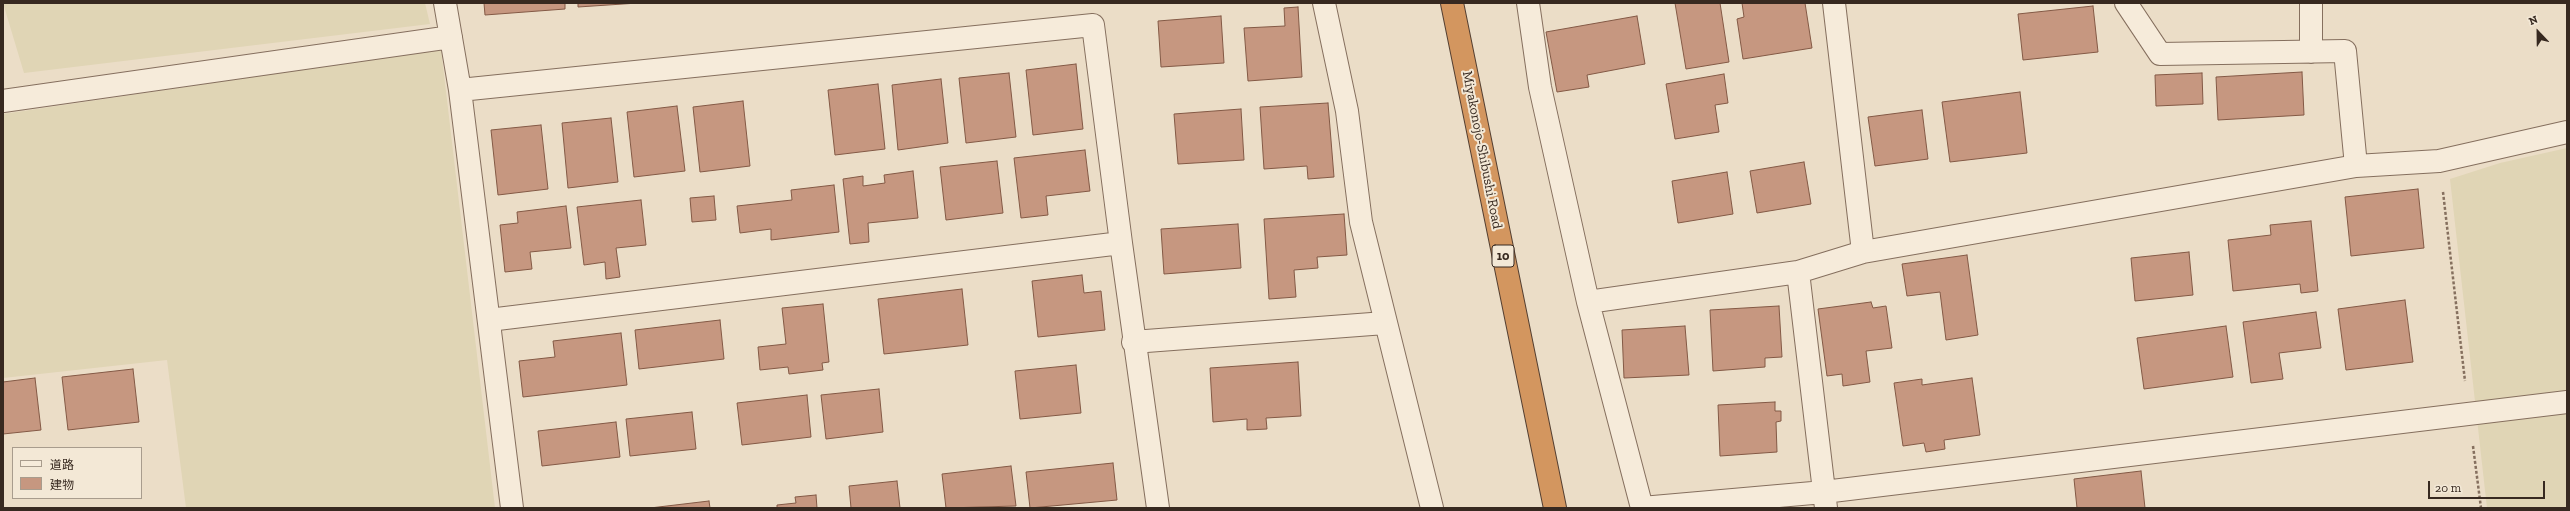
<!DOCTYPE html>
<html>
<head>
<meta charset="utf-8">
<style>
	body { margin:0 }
	#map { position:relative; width:2570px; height:511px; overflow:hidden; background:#ebddc7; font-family:"Zilla Slab","Noto Sans JP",serif }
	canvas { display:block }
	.frame { position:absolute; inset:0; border:4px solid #372920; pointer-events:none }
	.legend { position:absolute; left:12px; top:447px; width:130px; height:52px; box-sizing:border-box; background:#f3e8d6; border:1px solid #a89c8d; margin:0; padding:5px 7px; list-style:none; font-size:12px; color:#372920 }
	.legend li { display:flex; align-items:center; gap:8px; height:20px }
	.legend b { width:20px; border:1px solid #a89c8d }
	.north { position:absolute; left:2518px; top:12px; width:40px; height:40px; -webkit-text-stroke:3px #f3e8d6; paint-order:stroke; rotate:338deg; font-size:11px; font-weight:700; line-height:16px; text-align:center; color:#372920 }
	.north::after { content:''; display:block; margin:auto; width:14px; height:18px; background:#372920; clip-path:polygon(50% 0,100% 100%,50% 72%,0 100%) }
	.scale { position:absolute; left:2428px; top:481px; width:117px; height:18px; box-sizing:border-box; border:2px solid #372920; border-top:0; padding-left:5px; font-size:12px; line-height:14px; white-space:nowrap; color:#372920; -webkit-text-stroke:3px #f3e8d6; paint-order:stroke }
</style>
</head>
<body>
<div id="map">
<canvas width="2570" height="511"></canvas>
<div class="frame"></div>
<ul class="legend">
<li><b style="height:5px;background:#f6ebda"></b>道路</li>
<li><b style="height:11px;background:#c69780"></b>建物</li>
</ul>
<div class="north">N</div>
<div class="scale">20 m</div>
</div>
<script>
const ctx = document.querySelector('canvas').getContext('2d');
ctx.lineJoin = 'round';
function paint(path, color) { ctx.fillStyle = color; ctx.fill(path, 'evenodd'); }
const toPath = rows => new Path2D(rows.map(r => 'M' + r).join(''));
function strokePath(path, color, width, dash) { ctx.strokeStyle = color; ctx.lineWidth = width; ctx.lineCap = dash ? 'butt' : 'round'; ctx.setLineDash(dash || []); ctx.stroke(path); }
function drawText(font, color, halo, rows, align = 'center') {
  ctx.font = font + ' "Zilla Slab",serif'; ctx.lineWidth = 4; ctx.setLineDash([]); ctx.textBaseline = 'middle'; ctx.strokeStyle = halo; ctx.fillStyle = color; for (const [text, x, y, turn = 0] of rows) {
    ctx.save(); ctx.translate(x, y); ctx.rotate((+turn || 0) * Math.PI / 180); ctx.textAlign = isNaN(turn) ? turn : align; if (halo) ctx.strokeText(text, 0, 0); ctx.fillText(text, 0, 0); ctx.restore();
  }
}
paint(toPath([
	[3,3,425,3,430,24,24,73],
	[441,49,495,508,186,508,167,360,3,378,3,114],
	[2567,148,2567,508,2487,508,2450,179,2500,163]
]), '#e0d5b5');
const building = toPath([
	[484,3,565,3,565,9,485,15,484,3],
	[578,3,638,3,578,7,578,3],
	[1675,3,1720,3,1729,62,1686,69,1675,3],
	[1742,3,1805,3,1812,48,1743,59,1737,19,1744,17,1742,3],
	[2093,6,2098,52,2023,60,2018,14,2093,6],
	[1298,7,1302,77,1248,81,1244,28,1285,26,1284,8,1298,7],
	[1221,16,1224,63,1161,67,1158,21,1221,16],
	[1637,16,1645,64,1587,75,1589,87,1557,92,1546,32,1637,16],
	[1076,64,1083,129,1033,135,1026,70,1076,64],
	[2302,72,2304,115,2218,120,2216,77,2302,72],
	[1009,73,1016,137,966,143,959,78,1009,73],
	[2202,73,2203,104,2156,106,2155,75,2202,73],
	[1724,74,1728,103,1715,105,1719,132,1675,139,1666,84,1724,74],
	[941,79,948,143,898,150,892,85,941,79],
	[878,84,885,149,835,155,828,90,878,84],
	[2020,92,2027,153,1950,162,1942,102,2020,92],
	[743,101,750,166,700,172,693,107,743,101],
	[1328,103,1334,177,1308,179,1307,166,1264,169,1260,107,1328,103],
	[677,106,685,171,634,177,627,112,677,106],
	[1241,109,1244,160,1178,164,1174,114,1241,109],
	[1922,110,1928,159,1875,166,1868,117,1922,110],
	[611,118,618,182,568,188,562,123,611,118],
	[541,125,548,189,498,195,491,130,541,125],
	[1085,150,1090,191,1046,196,1048,215,1021,218,1014,158,1085,150],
	[997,161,1003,213,946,220,940,167,997,161],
	[1804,162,1811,204,1757,213,1750,171,1804,162],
	[913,171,918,218,868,223,869,242,850,244,843,179,863,176,863,186,885,183,884,175,913,171],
	[1727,172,1733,214,1678,223,1672,181,1727,172],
	[834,185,839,232,771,240,771,229,740,233,737,206,792,200,791,190,834,185],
	[2418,189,2424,248,2351,256,2345,197,2418,189],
	[714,196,716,220,692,222,690,198,714,196],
	[641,200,646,245,616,248,620,277,606,279,605,262,584,265,577,207,641,200],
	[566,206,571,248,530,252,532,269,505,272,500,225,518,223,517,212,566,206],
	[1344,214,1347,255,1317,257,1318,268,1294,270,1296,297,1269,299,1264,219,1344,214],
	[2311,221,2318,291,2301,293,2300,284,2233,291,2228,240,2271,235,2270,225,2311,221],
	[1238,224,1241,268,1164,274,1161,229,1238,224],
	[2189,252,2193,295,2135,301,2131,258,2189,252],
	[1967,255,1978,335,1946,340,1940,292,1907,296,1902,264,1967,255],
	[1082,275,1084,293,1101,291,1105,330,1038,337,1032,281,1082,275],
	[962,289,968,345,884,354,878,299,962,289],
	[2405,300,2413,362,2346,370,2338,309,2405,300],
	[1871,302,1873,308,1886,306,1892,348,1866,351,1870,382,1843,386,1842,374,1827,376,1818,309,1871,302],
	[823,304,829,362,822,363,823,370,789,374,788,367,760,370,758,347,786,344,782,308,823,304],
	[1779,306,1782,357,1765,358,1765,367,1713,371,1710,310,1779,306],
	[2316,312,2321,348,2279,353,2283,379,2251,383,2243,322,2316,312],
	[720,320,724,359,639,369,635,330,720,320],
	[1685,326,1689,375,1624,378,1622,330,1685,326],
	[2226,326,2233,377,2144,389,2137,338,2226,326],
	[621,333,627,385,523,397,519,361,555,357,553,341,621,333],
	[1298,362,1301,416,1266,418,1267,429,1247,430,1247,419,1213,422,1210,368,1298,362],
	[1076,365,1081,413,1020,419,1015,371,1076,365],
	[133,369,139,422,68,430,62,377,133,369],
	[35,378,41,430,3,434,3,382,35,378],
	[1972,378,1980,435,1944,440,1945,449,1926,452,1924,443,1903,446,1894,383,1922,379,1922,385,1972,378],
	[879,389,883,432,826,439,821,395,879,389],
	[807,395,811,437,742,445,737,403,807,395],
	[1775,402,1775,411,1781,411,1781,421,1776,422,1777,452,1720,456,1718,405,1775,402],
	[692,412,696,449,630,456,626,419,692,412],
	[616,422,620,457,542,466,538,431,616,422],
	[1113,463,1117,500,1030,508,1026,472,1113,463],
	[1011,466,1016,506,946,508,942,474,1011,466],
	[2141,471,2145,508,2077,508,2074,479,2141,471],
	[897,481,900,508,851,508,849,486,897,481],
	[816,495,817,508,777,508,777,505,796,503,795,497,816,495],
	[709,501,710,508,650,508,709,501]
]);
paint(building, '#c69780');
strokePath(building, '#835945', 1);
const minor = toPath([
	[445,3,460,90,512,508],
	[1324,3,1347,111,1361,222,1432,508],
	[1528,3,1540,87,1588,302,1642,508,1824,492,2567,402],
	[2126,3,2160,54,2345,51,2356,166],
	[2311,3,2311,52],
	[460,90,1093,25,1121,243],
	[3,101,451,37],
	[1863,252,2356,166,2439,161,2567,132],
	[1588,302,1798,272],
	[489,320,1121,243,1158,508],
	[1133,342,1385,323],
	[1826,508,1798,272,1863,252,1834,3]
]);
const highway = toPath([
	[1452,3,1555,508]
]);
strokePath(minor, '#856f5e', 24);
strokePath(highway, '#543f31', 24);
strokePath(toPath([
	[2443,192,2465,381],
	[2473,446,2481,508]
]), '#856f5e', 2.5, [3, 2]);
strokePath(minor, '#f6ebda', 22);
strokePath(highway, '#d3965f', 22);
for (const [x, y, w] of [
	[1503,256,22]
]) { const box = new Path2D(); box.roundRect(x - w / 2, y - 11, w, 22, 3); ctx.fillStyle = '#f3e8d6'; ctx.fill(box); strokePath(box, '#372920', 1); }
drawText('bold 13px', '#372920', null, [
	["10",1503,256]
]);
drawText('14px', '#372920', '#f3e8d6', [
	["Miyakonojo-Shibushi Road",1482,150,79]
]);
</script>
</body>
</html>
